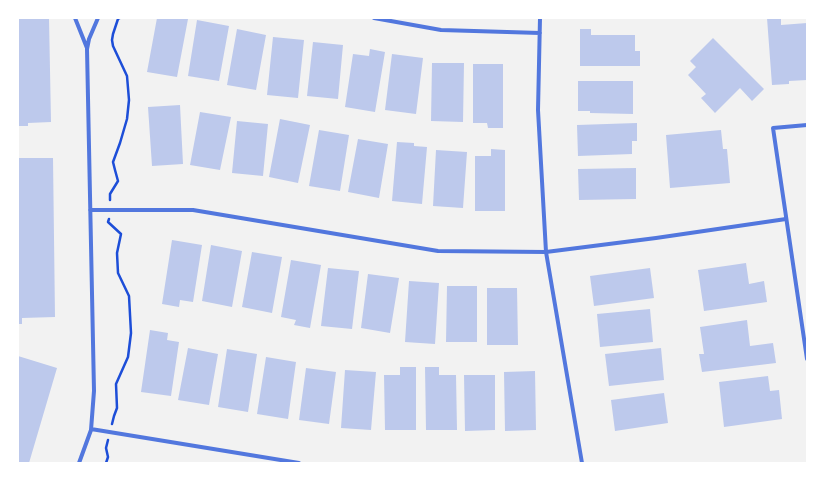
<!DOCTYPE html>
<html>
<head>
<meta charset="utf-8">
<style>
	body { margin:0 }
	#map { position:relative; width:825px; height:481px; overflow:hidden; background:#f2f2f2; font-family:"Zilla Slab",serif }
	canvas { display:block }
	.frame { position:absolute; inset:0; border:19px solid #fff; pointer-events:none }
</style>
</head>
<body>
<div id="map">
<canvas width="825" height="481"></canvas>
<div class="frame"></div>
</div>
<script>
const ctx = document.querySelector('canvas').getContext('2d');
ctx.lineJoin = 'round';
function paint(path, color) { ctx.fillStyle = color; ctx.fill(path, 'evenodd'); }
const toPath = rows => new Path2D(rows.map(r => 'M' + r).join(''));
function strokePath(path, color, width, dash) { ctx.strokeStyle = color; ctx.lineWidth = width; ctx.lineCap = dash ? 'butt' : 'round'; ctx.setLineDash(dash || []); ctx.stroke(path); }
paint(toPath([
	[18,18,49,18,51,122,28,123,28,126,18,126],
	[157,18,183,18,188,19,177,77,147,72],
	[767,18,781,18,781,25,807,23,807,80,789,81,789,84,772,85],
	[197,20,229,26,219,81,188,76],
	[237,29,266,35,256,90,227,85],
	[580,29,591,29,591,35,635,35,635,51,640,51,640,66,580,66],
	[273,37,304,40,298,98,267,95],
	[713,38,764,89,752,101,740,88,715,113,701,98,706,94,688,75,696,67,690,61],
	[313,42,343,45,338,99,307,96],
	[370,49,385,52,375,112,345,107,353,54,369,56],
	[392,54,423,58,416,114,385,110],
	[432,63,464,63,463,122,431,121],
	[473,64,503,64,503,128,488,128,487,123,473,123],
	[578,81,633,81,633,114,590,113,590,111,578,111],
	[180,105,183,164,152,166,148,107],
	[200,112,231,117,220,170,190,165],
	[280,119,310,125,298,183,269,177],
	[237,121,268,124,263,176,232,173],
	[637,123,637,141,632,141,632,154,578,156,577,125],
	[319,130,349,135,340,191,309,186],
	[721,130,723,149,727,149,730,183,670,188,666,135],
	[358,139,388,144,379,198,348,192],
	[397,142,414,143,414,146,427,147,422,204,392,201],
	[491,149,505,150,505,211,475,211,475,156,491,156],
	[436,150,467,152,463,208,433,206],
	[18,158,53,158,55,317,22,318,22,324,18,324],
	[636,168,636,199,579,200,578,169],
	[172,240,202,245,193,302,180,300,179,307,162,304],
	[211,245,242,251,232,307,202,301],
	[252,252,282,257,272,313,242,307],
	[291,260,321,265,310,328,294,325,296,320,281,317],
	[746,263,749,284,764,281,767,302,704,311,698,270],
	[328,268,359,271,352,329,321,326],
	[650,268,654,298,594,306,590,276],
	[368,274,399,278,390,333,361,328],
	[409,281,439,283,435,344,405,342],
	[447,286,477,286,477,342,446,342],
	[487,288,517,288,518,345,487,345],
	[650,309,653,342,600,347,597,314],
	[747,320,750,346,773,343,776,363,702,372,699,354,704,354,700,327],
	[150,330,168,333,167,340,179,342,171,396,141,392],
	[188,348,218,354,209,405,178,400],
	[661,348,664,380,609,386,605,354],
	[227,349,257,354,248,412,218,407],
	[18,356,57,368,29,463,18,463],
	[266,357,296,362,288,419,257,414],
	[400,367,416,367,416,430,385,430,384,375,400,375],
	[425,367,439,367,439,375,456,375,457,430,426,430],
	[306,368,336,372,329,424,299,420],
	[345,370,376,372,371,430,341,428],
	[535,371,536,430,505,431,504,372],
	[464,375,495,375,495,430,465,431],
	[768,376,770,391,779,390,782,419,724,427,719,382],
	[664,393,668,423,615,431,611,400]
]), '#bdc9ec');
strokePath(toPath([
	[110,200,110,194,118,181,115,170,113,162,120,143,127,119,129,100,127,76,113,46,112,40,113,34,118,19,120,18],
	[109,219,108,222,121,234,117,253,118,273,129,296,131,333,128,357,116,384,117,408,114,416,112,424],
	[106,463,108,457,106,448,108,440]
]), '#1d4ed8', 2.5);
strokePath(toPath([
	[75,18,87,48],
	[374,18,441,30,540,33],
	[540,18,538,110,546,252,582,463],
	[807,125,773,128,807,359],
	[90,210,193,210,438,251,546,252,656,238,786,219],
	[91,429,299,463],
	[79,463,91,430,94,391,87,49,89,39,98,18]
]), '#5277de', 4);
</script>
</body>
</html>
